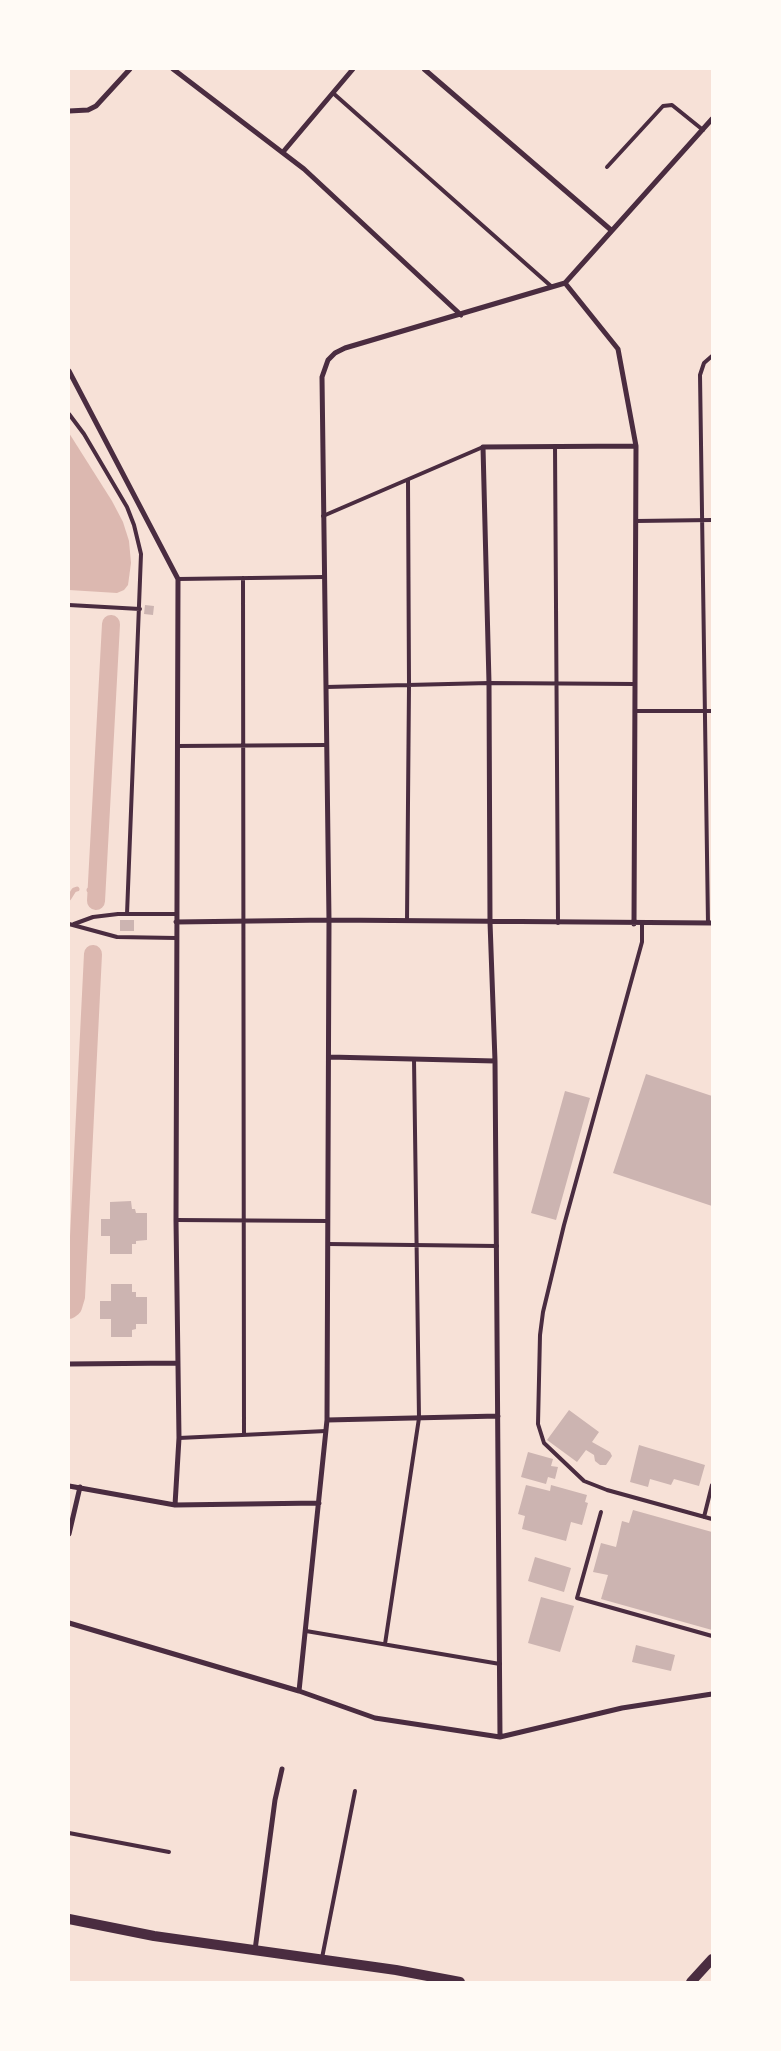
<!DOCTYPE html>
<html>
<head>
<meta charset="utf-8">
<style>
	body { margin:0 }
	#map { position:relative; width:781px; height:2051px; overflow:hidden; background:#f7e1d7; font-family:Jost,sans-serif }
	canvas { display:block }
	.frame { position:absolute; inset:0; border:70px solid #fffaf5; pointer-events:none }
</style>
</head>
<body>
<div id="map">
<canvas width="781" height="2051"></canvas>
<div class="frame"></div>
</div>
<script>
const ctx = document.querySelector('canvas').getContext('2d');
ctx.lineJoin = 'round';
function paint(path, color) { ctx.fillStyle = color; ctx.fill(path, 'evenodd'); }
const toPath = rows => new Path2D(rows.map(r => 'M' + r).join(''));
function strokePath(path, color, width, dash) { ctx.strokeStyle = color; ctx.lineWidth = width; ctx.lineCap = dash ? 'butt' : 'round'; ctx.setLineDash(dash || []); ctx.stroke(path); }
paint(toPath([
	[69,433,112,501,123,522,129,541,131,563,128,585,124,590,117,593,69,590]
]), '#dcb8b0');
strokePath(toPath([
	[89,890,96,890],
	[69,898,74,890,77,889]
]), '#dcb8b0', 5);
strokePath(toPath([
	[96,901,111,624],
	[69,1310,73,1307,76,1297,93,954]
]), '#dcb8b0', 18);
paint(toPath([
	[145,605,154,606,153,615,144,614],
	[120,920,134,920,134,931,120,931],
	[646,1074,712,1096,712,1206,613,1173],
	[565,1091,590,1098,556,1220,531,1213],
	[131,1201,132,1209,135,1209,136,1213,147,1213,147,1240,136,1241,136,1244,132,1244,132,1254,110,1254,110,1236,101,1236,101,1219,110,1219,110,1202],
	[111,1284,132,1284,132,1292,136,1292,136,1297,147,1297,147,1324,136,1324,136,1329,132,1330,132,1337,111,1337,111,1319,100,1319,100,1301,111,1301],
	[569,1410,599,1432,592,1442,610,1452,612,1456,606,1465,600,1465,595,1461,594,1455,586,1450,577,1462,547,1440],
	[639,1445,705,1465,699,1486,674,1479,671,1485,650,1479,648,1487,630,1482],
	[528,1452,553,1459,551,1466,558,1467,555,1479,548,1477,546,1484,521,1477],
	[526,1485,550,1491,551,1485,587,1495,585,1502,588,1503,582,1525,571,1522,566,1541,522,1529,525,1516,518,1514],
	[633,1510,712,1532,712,1630,601,1599,608,1575,593,1572,601,1543,616,1547,622,1521,629,1523],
	[535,1557,571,1568,564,1592,528,1581],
	[541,1597,574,1606,560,1652,528,1643],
	[636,1645,675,1655,671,1671,632,1662]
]), '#ccb4b1');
strokePath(toPath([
	[333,93,552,287],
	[607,167,663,106,672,105,703,130],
	[69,414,84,434,127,507,134,525,141,554,127,914],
	[555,446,558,923],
	[323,516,483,447],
	[636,521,712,520],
	[243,578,244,1435],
	[178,579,324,577],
	[69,605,140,609],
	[326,687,489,683,635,684],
	[635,711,712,711],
	[177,746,326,745],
	[407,921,409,685,408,480],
	[708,923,700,375,704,363,712,356],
	[69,924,117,937,176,938],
	[74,924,93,917,118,914,176,914],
	[642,924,642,942,564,1225,543,1312,540,1335,538,1424,544,1443,584,1481,607,1490,712,1519],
	[176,1220,328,1221],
	[328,1244,497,1246],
	[179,1438,326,1431],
	[601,1512,577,1598,712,1636],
	[704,1517,712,1485],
	[306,1631,500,1664],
	[385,1644,419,1418,414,1059],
	[69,1833,169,1852],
	[322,1958,355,1791]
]), '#4a2c40', 4);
strokePath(toPath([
	[173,69,304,169,461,315],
	[424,69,611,230],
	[69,111,88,110,96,106,130,69],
	[283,152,353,69],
	[565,283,618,349,636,446,634,924],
	[69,371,178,579,176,1220,179,1438,175,1505,319,1503],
	[176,922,329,920,712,923],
	[329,1057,495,1061],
	[69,1364,178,1363],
	[327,1420,498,1416],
	[69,1486,175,1505],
	[69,1534,80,1487],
	[69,1623,299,1691,375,1718,500,1737,622,1708,712,1694],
	[299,1691,327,1420,329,920,322,377,328,360,335,353,345,348,565,283,712,119],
	[500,1737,495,1061,490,922,489,683,483,447,636,446],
	[255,1950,275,1800,282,1769]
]), '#4a2c40', 5);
strokePath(toPath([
	[69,1919,154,1936,396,1970,460,1982],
	[691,1982,712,1959]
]), '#4a2c40', 10);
</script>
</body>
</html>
